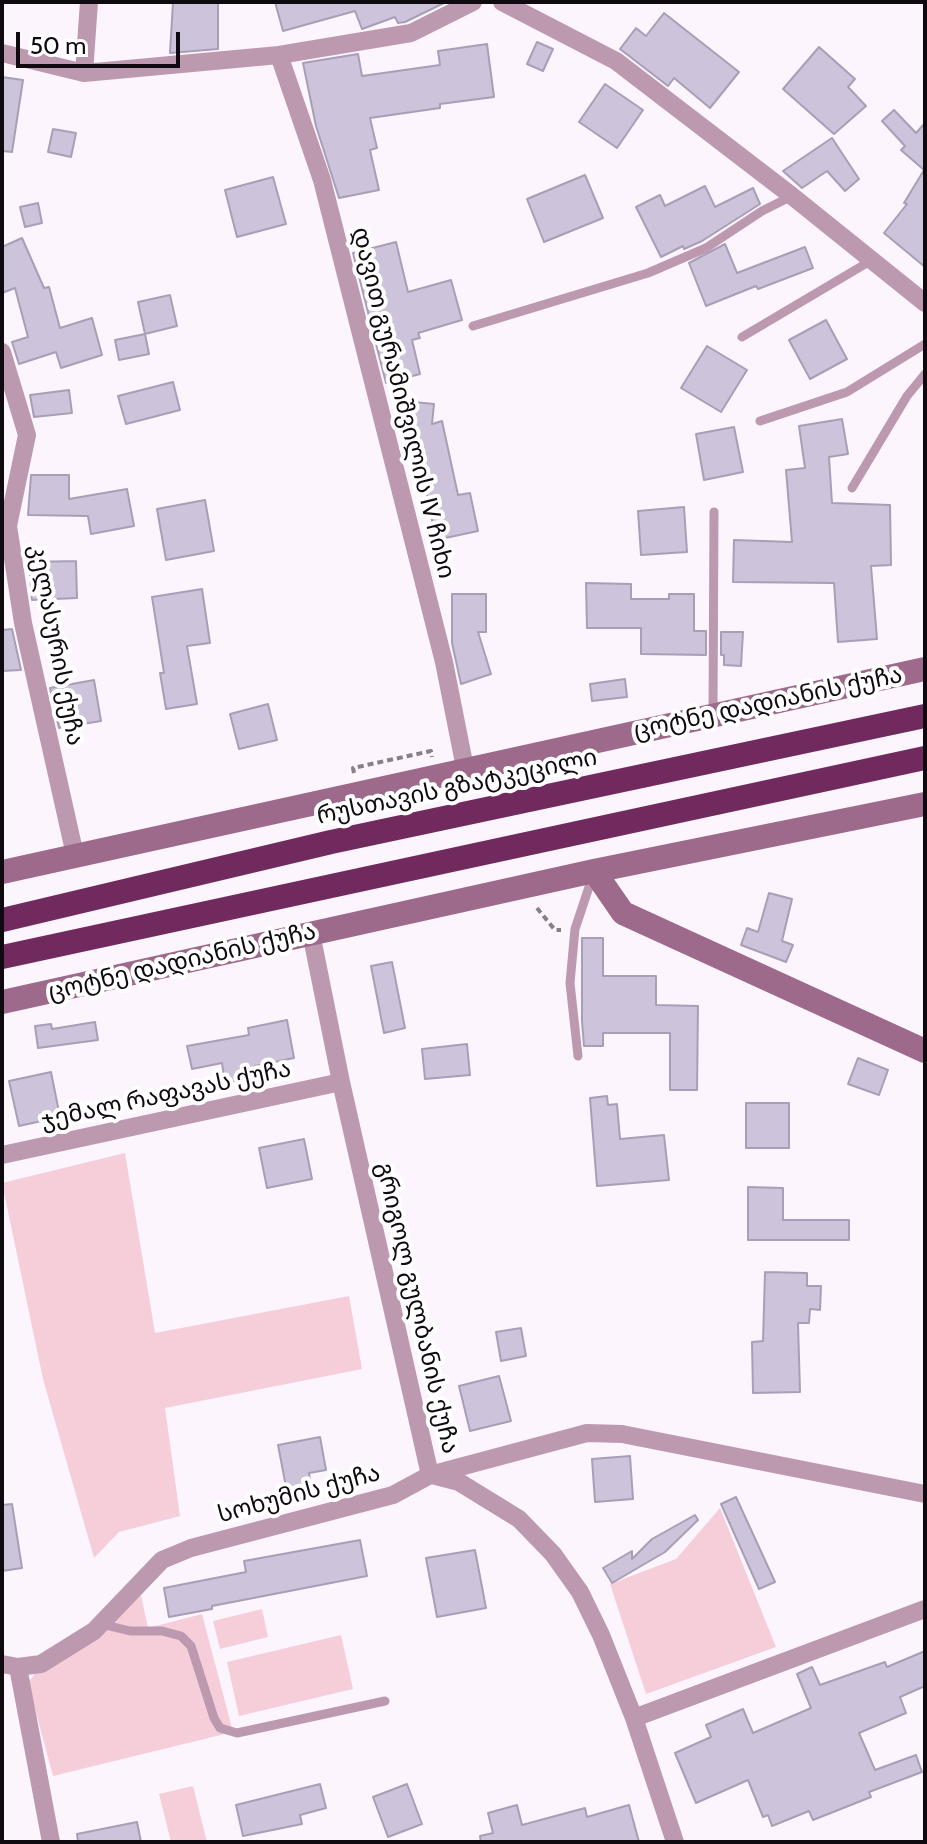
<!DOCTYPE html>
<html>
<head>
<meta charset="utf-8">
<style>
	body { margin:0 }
	#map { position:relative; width:927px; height:1844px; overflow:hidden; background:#fdf5fe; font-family:Cabin,sans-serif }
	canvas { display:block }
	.frame { position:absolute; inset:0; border:4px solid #0f0910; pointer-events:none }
	.scale { position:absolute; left:16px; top:32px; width:164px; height:36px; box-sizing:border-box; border:4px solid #0f0910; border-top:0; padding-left:10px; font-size:24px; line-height:28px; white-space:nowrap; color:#0f0910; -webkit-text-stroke:6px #fff; paint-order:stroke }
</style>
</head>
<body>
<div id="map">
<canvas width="927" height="1844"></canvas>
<div class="frame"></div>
<div class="scale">50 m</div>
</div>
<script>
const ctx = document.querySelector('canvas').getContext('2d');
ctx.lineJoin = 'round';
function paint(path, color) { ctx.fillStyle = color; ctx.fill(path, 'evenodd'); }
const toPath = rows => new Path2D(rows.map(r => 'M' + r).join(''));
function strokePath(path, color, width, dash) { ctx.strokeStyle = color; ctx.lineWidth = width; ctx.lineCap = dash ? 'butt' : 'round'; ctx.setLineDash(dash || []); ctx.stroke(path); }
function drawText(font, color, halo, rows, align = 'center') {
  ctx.font = font + ' Cabin,"Noto Sans Georgian",sans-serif'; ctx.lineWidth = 8; ctx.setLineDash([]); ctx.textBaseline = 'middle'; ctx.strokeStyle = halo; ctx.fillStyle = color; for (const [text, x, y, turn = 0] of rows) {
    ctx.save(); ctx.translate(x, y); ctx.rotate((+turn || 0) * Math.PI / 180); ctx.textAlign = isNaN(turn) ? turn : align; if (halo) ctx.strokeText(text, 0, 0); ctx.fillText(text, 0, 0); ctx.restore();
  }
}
paint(toPath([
	[125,1153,155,1333,349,1296,362,1369,165,1408,180,1516,119,1532,94,1558,43,1379,2,1183],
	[720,1508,776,1647,646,1694,610,1584,676,1559],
	[141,1595,148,1628,202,1614,233,1732,53,1776,28,1683,39,1668,93,1640],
	[262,1609,268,1637,220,1649,213,1621],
	[341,1635,353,1689,239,1716,227,1662],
	[193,1786,207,1842,171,1842,159,1794]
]), '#f5ced9');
const building = toPath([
	[173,2,218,2,218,49,170,53,173,2],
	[275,2,446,2,405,22,398,23,395,17,362,29,355,11,283,31,275,2],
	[664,13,739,72,710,108,674,78,668,86,620,49,636,28,646,36,664,13],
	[537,42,553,49,543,71,527,64,537,42],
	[487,44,494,97,440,104,440,108,370,118,377,148,370,150,379,190,339,198,316,126,303,63,358,54,362,76,440,65,438,51,487,44],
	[819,47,855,79,848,87,866,106,834,134,783,89,819,47],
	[2,77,23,80,12,152,2,151,2,77],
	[605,84,643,110,617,148,579,122,605,84],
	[894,110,916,133,925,123,925,267,884,233,907,204,904,203,924,170,901,150,905,146,882,121,894,110],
	[53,129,76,133,71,157,48,152,53,129],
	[832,138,859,179,845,191,827,171,802,188,783,171,832,138],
	[585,175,603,218,544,242,527,199,585,175],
	[273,177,286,224,237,237,225,190,273,177],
	[705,186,715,207,753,188,760,204,702,241,684,249,683,246,661,257,636,207,660,195,665,206,705,186],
	[38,203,42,223,25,227,20,207,38,203],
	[22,238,44,288,49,287,60,328,92,318,102,355,61,368,56,352,19,364,12,342,28,337,15,288,2,293,2,247,22,238],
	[396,242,408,292,451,280,462,320,418,333,420,338,412,340,420,374,386,383,353,253,396,242],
	[725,244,737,273,805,247,813,268,758,289,756,286,706,306,689,263,725,244],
	[170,295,177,326,145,334,138,302,170,295],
	[826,320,847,359,810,379,789,340,826,320],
	[145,334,149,354,119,360,115,340,145,334],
	[707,346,747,370,721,412,681,388,707,346],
	[173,382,180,410,126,424,118,396,173,382],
	[69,390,72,413,34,417,30,395,69,390],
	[404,401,434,404,432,424,442,421,458,495,470,493,478,531,436,540,423,475,417,476,405,421,402,420,404,401],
	[842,419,848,454,829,457,832,503,890,505,891,565,871,566,877,639,838,642,834,583,733,582,734,540,792,542,786,470,805,468,799,426,842,419],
	[734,427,743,472,704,480,696,434,734,427],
	[31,475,69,475,69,499,127,489,134,526,91,534,88,516,28,515,31,475],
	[205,500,214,551,166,560,157,509,205,500],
	[684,507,687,552,641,555,638,511,684,507],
	[76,561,77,598,32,600,29,562,76,561],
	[586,583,631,584,631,599,669,599,669,594,694,594,694,631,706,631,706,655,641,654,641,628,587,628,586,583],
	[202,589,210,643,187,646,197,704,166,709,160,673,164,673,152,597,202,589],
	[452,594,486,594,486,632,478,632,491,674,461,684,452,643,452,594],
	[12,629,21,670,2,671,2,630,12,629],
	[721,632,743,632,741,666,724,665,724,655,721,655,721,632],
	[625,679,627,697,592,701,590,684,625,679],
	[94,680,101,721,59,728,50,688,94,680],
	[268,704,277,740,239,749,230,714,268,704],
	[769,893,792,899,782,941,793,945,786,962,741,945,747,928,758,932,769,893],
	[582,938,603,938,603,976,656,976,656,1005,698,1006,697,1090,670,1090,670,1033,603,1033,603,1046,584,1046,582,1021,582,938],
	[392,962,405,1028,384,1033,371,966,392,962],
	[287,1020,294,1058,255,1066,257,1077,225,1083,222,1063,192,1069,187,1046,249,1035,248,1028,287,1020],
	[95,1022,98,1040,38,1048,35,1026,51,1024,52,1029,95,1022],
	[467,1044,470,1075,425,1079,422,1049,467,1044],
	[858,1058,888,1070,879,1095,848,1084,858,1058],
	[51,1072,60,1117,19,1126,9,1081,51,1072],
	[607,1096,608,1105,617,1104,620,1139,664,1135,669,1180,597,1186,590,1098,607,1096],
	[746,1103,789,1103,789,1148,746,1148,746,1103],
	[304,1139,312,1179,267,1188,259,1148,304,1139],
	[748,1187,783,1188,783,1220,849,1220,849,1240,748,1240,748,1187],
	[765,1272,807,1273,807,1286,821,1286,820,1310,810,1309,809,1323,798,1323,800,1392,753,1393,752,1342,763,1341,765,1272],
	[521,1328,526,1356,501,1361,496,1332,521,1328],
	[499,1376,511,1421,470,1431,459,1386,499,1376],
	[320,1437,326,1470,309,1473,311,1487,287,1492,278,1445,320,1437],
	[630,1456,633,1499,595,1502,592,1459,630,1456],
	[736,1497,775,1582,759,1589,721,1504,736,1497],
	[12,1504,22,1568,2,1571,2,1505,12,1504],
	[695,1515,698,1520,665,1552,612,1583,603,1568,632,1551,632,1559,652,1539,695,1515],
	[360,1540,367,1576,212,1606,212,1609,169,1617,164,1588,246,1572,244,1561,360,1540],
	[475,1550,486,1608,437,1617,426,1558,475,1550],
	[925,1651,925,1686,900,1697,906,1713,859,1733,875,1770,916,1755,922,1772,869,1792,871,1797,813,1820,809,1811,772,1826,768,1815,763,1817,748,1780,696,1803,675,1753,711,1737,706,1725,743,1709,753,1733,811,1708,797,1674,812,1667,820,1685,885,1662,887,1667,925,1651],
	[320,1784,326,1808,300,1815,302,1824,243,1836,236,1805,320,1784],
	[407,1784,422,1824,388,1837,373,1797,407,1784],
	[517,1805,522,1825,585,1808,587,1817,629,1805,639,1842,481,1842,480,1836,493,1833,488,1813,517,1805],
	[137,1822,141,1842,78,1842,77,1834,137,1822]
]);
paint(building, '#cdc3db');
strokePath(building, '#a89fb6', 2);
strokePath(toPath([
	[354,773,353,768,431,751,432,757],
	[537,908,555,930,561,930]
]), '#878088', 4, [6, 4]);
strokePath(toPath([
	[473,326,648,273,706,248,762,211,792,196],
	[742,337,872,260],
	[760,421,847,392,925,344],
	[852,488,907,396,925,374],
	[713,712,714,512],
	[578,1056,570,983,575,929,593,875],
	[101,1624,130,1631,162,1631,181,1636,191,1646,214,1718,220,1728,237,1733,385,1701]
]), '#bd99b0', 9);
strokePath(toPath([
	[502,2,616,61,792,196,925,303],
	[2,53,84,73,279,55,411,33,473,2],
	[279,55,322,180,444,662,465,768],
	[84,73,89,2],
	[2,352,27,435,8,526,23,623,75,855],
	[311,933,341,1082,430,1475],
	[2,1155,341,1082],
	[432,1475,459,1482,519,1519,553,1554,580,1592,601,1635,634,1718,675,1842],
	[2,1664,18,1667,41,1664,94,1631,162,1560,191,1548,393,1495,430,1475,587,1433,622,1434,925,1494],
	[18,1667,51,1842],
	[634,1718,925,1609]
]), '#bd99b0', 18);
strokePath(toPath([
	[594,871,623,913,925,1051],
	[2,872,925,669],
	[2,1002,594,871,925,804]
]), '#9e6a8c', 24);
strokePath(toPath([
	[2,920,331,842,925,716],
	[2,957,925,758]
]), '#712a5d', 24);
drawText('24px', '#0f0910', '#fff', [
	["დავით გურამიშვილის IV ჩიხი",403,403,76],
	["კელასურის ქუჩა",56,645,79],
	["ცოტნე დადიანის ქუჩა",768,703,-12],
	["რუსთავის გზატკეცილი",457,787,-12],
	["ცოტნე დადიანის ქუჩა",182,962,-13],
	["ჯემალ რაფავას ქუჩა",166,1095,-12],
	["გრიგოლ გულბანის ქუჩა",417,1308,77],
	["სოხუმის ქუჩა",299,1494,-15]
]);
</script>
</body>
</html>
